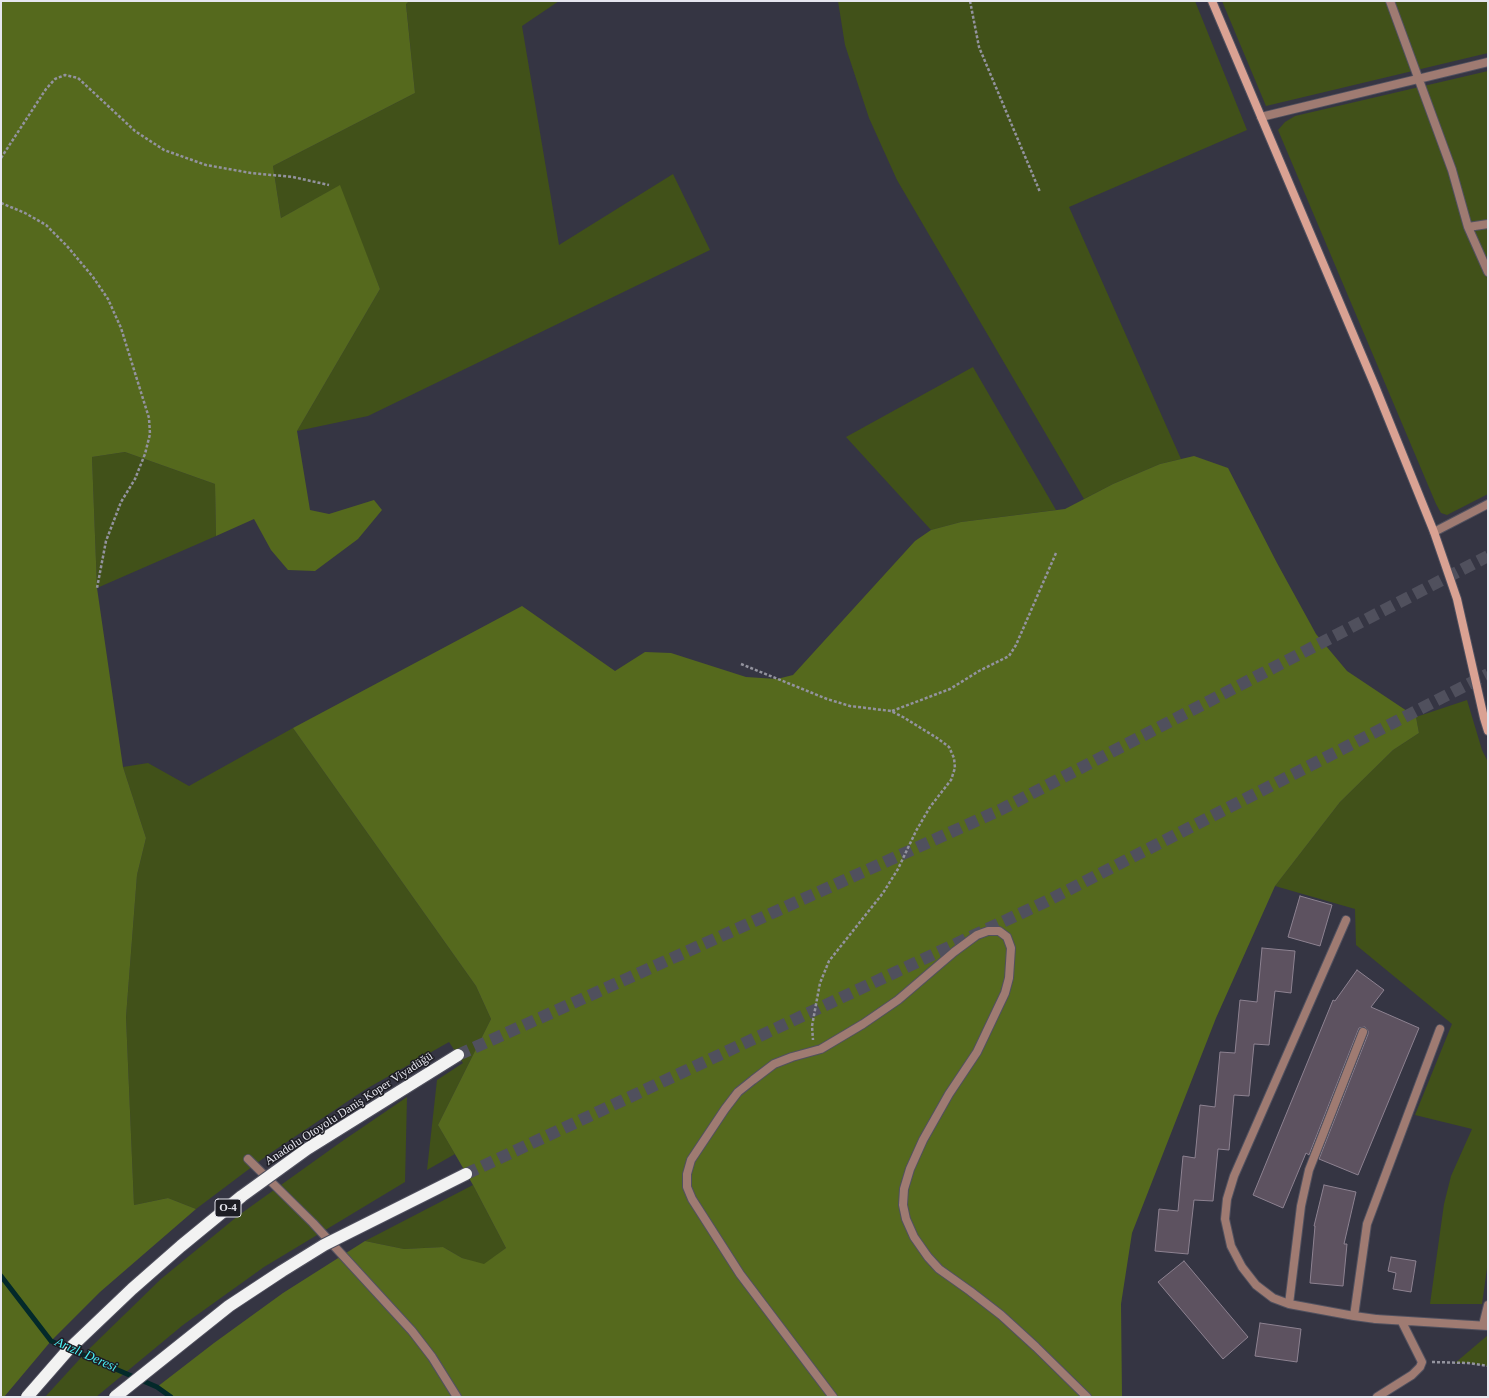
<!DOCTYPE html>
<html>
<head>
<meta charset="utf-8">
<style>
	body { margin:0 }
	#map { position:relative; width:1489px; height:1398px; overflow:hidden; background:#353543; font-family:"Times New Roman",serif }
	canvas { display:block }
	.frame { position:absolute; inset:0; border:2px solid #e6e6ef; pointer-events:none }
</style>
</head>
<body>
<div id="map">
<canvas width="1489" height="1398"></canvas>
<div class="frame"></div>
</div>
<script>
const ctx = document.querySelector('canvas').getContext('2d');
ctx.lineJoin = 'round';
function paint(path, color) { ctx.fillStyle = color; ctx.fill(path, 'evenodd'); }
const toPath = rows => new Path2D(rows.map(r => 'M' + r).join(''));
function strokePath(path, color, width, dash) { ctx.strokeStyle = color; ctx.lineWidth = width; ctx.lineCap = dash ? 'butt' : 'round'; ctx.setLineDash(dash || []); ctx.stroke(path); }
function drawText(font, color, halo, rows, align = 'center') {
  ctx.font = font + ' "Times New Roman",serif'; ctx.lineWidth = 3; ctx.setLineDash([]); ctx.textBaseline = 'middle'; ctx.strokeStyle = halo; ctx.fillStyle = color; for (const [text, x, y, turn = 0] of rows) {
    ctx.save(); ctx.translate(x, y); ctx.rotate((+turn || 0) * Math.PI / 180); ctx.textAlign = isNaN(turn) ? turn : align; if (halo) ctx.strokeText(text, 0, 0); ctx.fillText(text, 0, 0); ctx.restore();
  }
}
paint(toPath([
	[409,1,559,1,522,26,559,245,673,174,710,250,368,416,297,431,380,289,339,186,281,218,273,166,415,93,406,3],
	[838,1,1195,1,1247,130,1069,207,1181,459,1160,464,1113,484,1084,499,897,180,869,118,845,45],
	[1222,1,1488,1,1488,53,1266,106],
	[1488,71,1488,494,1447,515,1441,513,1436,504,1278,130,1285,122,1295,116],
	[973,367,1056,510,961,522,931,530,846,437],
	[125,452,215,484,216,536,97,588,92,457],
	[1467,700,1482,750,1488,762,1488,1261,1482,1304,1430,1304,1444,1204,1451,1176,1472,1129,1415,1115,1452,1024,1356,945,1355,909,1275,886,1340,802,1393,750,1419,733,1416,717],
	[293,728,476,986,491,1019,438,1125,455,1154,427,1170,437,1080,463,1063,449,1042,366,1089,269,1154,196,1209,168,1198,134,1205,126,1017,137,875,146,838,123,767,148,763,189,786],
	[407,1097,405,1182,264,1267,183,1325,96,1397,45,1397,88,1350,161,1279,239,1215,341,1142],
	[473,1185,506,1248,484,1265,462,1258,443,1247,404,1249,365,1241],
	[1488,1335,1488,1366,1468,1363,1455,1363]
]), '#415119');
paint(toPath([
	[1,1,409,1,406,4,415,93,273,166,281,218,340,185,380,289,297,431,310,510,329,514,374,500,382,510,358,539,315,571,288,570,271,550,254,519,216,536,215,484,125,452,92,457,97,588,123,767,146,838,137,875,126,1017,134,1205,168,1198,196,1209,100,1292,51,1341,4,1397,1,1397],
	[1194,456,1228,468,1277,563,1316,634,1347,671,1416,717,1419,733,1393,750,1340,802,1275,886,1216,1018,1132,1233,1121,1304,1122,1397,171,1397,157,1387,214,1343,283,1293,365,1241,404,1249,443,1247,462,1258,484,1264,506,1248,473,1185,438,1125,491,1019,476,986,293,728,522,606,615,671,645,652,671,653,746,677,777,679,793,675,915,541,931,530,961,522,1065,509,1113,484,1160,464]
]), '#55691d');
strokePath(toPath([
	[1,1276,51,1341,157,1387,171,1397]
]), '#03292a', 5);
const building = toPath([
	[1300,896,1332,905,1320,946,1288,937,1300,896],
	[1262,948,1295,951,1291,993,1275,991,1269,1045,1254,1044,1249,1096,1234,1095,1229,1150,1218,1149,1213,1201,1194,1200,1188,1254,1155,1251,1159,1209,1178,1211,1183,1156,1195,1158,1200,1105,1215,1107,1220,1052,1235,1053,1240,1000,1257,1002,1262,948],
	[1357,970,1384,990,1371,1007,1419,1028,1358,1175,1319,1159,1368,1034,1368,1031,1365,1027,1359,1028,1309,1155,1306,1153,1283,1208,1253,1195,1333,1000,1335,1001,1357,970],
	[1324,1185,1356,1192,1344,1244,1347,1244,1343,1286,1310,1283,1315,1226,1314,1226,1324,1185],
	[1391,1257,1416,1261,1411,1292,1393,1289,1396,1273,1388,1271,1391,1257],
	[1184,1261,1248,1337,1223,1359,1158,1282,1184,1261],
	[1260,1323,1301,1329,1297,1362,1255,1356,1260,1323]
]);
paint(building, '#5d5260');
strokePath(building, '#8d8291', 1);
strokePath(toPath([
	[458,1055,1000,810,1488,556],
	[466,1174,1047,901,1488,674]
]), '#50505d', 12, [12, 6]);
const lane = toPath([
	[1346,920,1234,1176,1227,1199,1225,1219,1231,1246,1242,1267,1256,1285,1273,1298,1289,1304,1354,1316,1367,1224,1440,1029],
	[1289,1304,1301,1206,1309,1170,1363,1032],
	[1354,1316,1376,1319]
]);
const street = toPath([
	[1390,1,1452,170,1468,227],
	[1261,117,1488,62],
	[1488,224,1468,227,1488,272],
	[1434,532,1488,504],
	[248,1159,313,1223,412,1331,432,1357,457,1397],
	[1376,1319,1488,1326],
	[1483,1325,1488,1305],
	[833,1397,740,1274,692,1199,687,1187,687,1174,691,1160,725,1109,738,1092,753,1080,774,1064,792,1057,821,1049,863,1024,898,1000,954,952,977,935,988,931,999,931,1007,937,1011,948,1009,978,1005,993,977,1052,949,1094,923,1140,910,1169,904,1189,903,1205,906,1219,914,1237,928,1257,939,1269,970,1291,1001,1315,1036,1347,1087,1397],
	[1377,1397,1412,1375,1420,1367,1422,1362,1402,1322]
]);
const secondary = toPath([
	[1212,1,1375,386,1434,532,1457,599,1484,718,1488,731]
]);
strokePath(lane, '#51515f', 10);
strokePath(street, '#51515f', 10);
strokePath(secondary, '#51515f', 10);
strokePath(toPath([
	[970,1,979,47,1040,192],
	[1,158,46,89,55,79,65,75,78,78,135,131,164,150,206,165,251,173,293,177,329,185],
	[1,203,25,213,46,225,67,246,93,277,108,299,121,328,149,418,150,434,145,454,135,479,121,502,106,541,97,588],
	[741,664,827,699,850,706,891,711,903,717,937,738,949,747,954,758,955,768,951,780,930,807,916,831,898,869,883,893,829,961,820,983,812,1026,813,1040],
	[892,711,950,689,979,671,1009,656,1016,645,1056,553],
	[1432,1362,1468,1363,1488,1366]
]), '#93939e', 2.5, [3, 2]);
strokePath(lane, '#9f7b72', 8);
strokePath(street, '#9f7b72', 8);
strokePath(secondary, '#daa293', 8);
const highwayBridge = toPath([
	[27,1397,68,1350,132,1289,181,1246,242,1196,307,1149,458,1055],
	[115,1397,229,1306,282,1271,324,1245,466,1174]
]);
strokePath(highwayBridge, '#51515f', 14, []);
strokePath(highwayBridge, '#f2f2f2', 12);
for (const [x, y, w] of [
	[228,1208,26]
]) { const box = new Path2D(); box.roundRect(x - w / 2, y - 9, w, 18, 3); ctx.fillStyle = '#1d1d24'; ctx.fill(box); strokePath(box, '#e6e6ef', 1); }
drawText('bold 11px', '#e6e6ef', null, [
	["O-4",228,1208]
]);
drawText('12px', '#e6e6ef', '#1d1d24', [
	["Anadolu Otoyolu Daniş Koper Viyadüğü",349,1109,-33]
]);
drawText('italic 13px', '#4af2f5', '#1d1d24', [
	["Arızlı Deresi",86,1355,24]
]);
</script>
</body>
</html>
